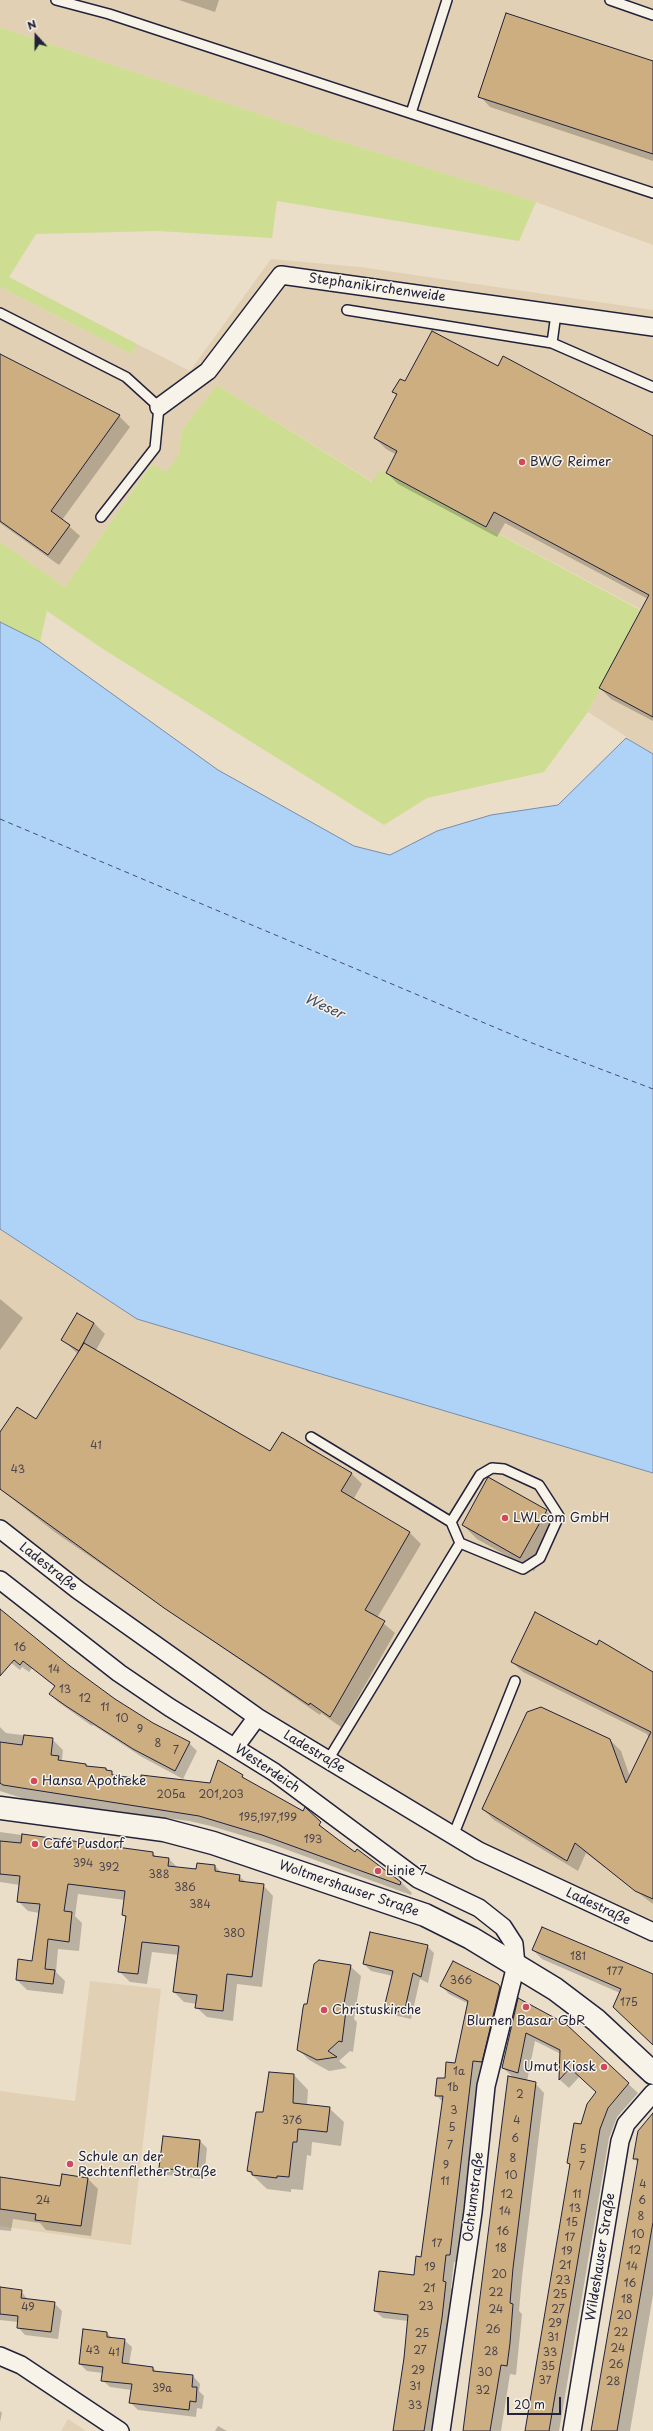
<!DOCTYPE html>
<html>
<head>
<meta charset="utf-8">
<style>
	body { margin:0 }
	#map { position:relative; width:653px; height:2431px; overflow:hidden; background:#eadec9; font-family:"Playpen Sans",sans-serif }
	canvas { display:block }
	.north { position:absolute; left:16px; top:16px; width:40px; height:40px; -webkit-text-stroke:3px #f7f3e8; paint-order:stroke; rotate:339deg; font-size:11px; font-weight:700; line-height:16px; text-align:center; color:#22223b }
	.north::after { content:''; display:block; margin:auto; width:14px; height:18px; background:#22223b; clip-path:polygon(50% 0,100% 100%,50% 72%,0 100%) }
	.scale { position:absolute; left:507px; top:2397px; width:54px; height:18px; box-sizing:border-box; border:2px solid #22223b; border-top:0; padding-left:5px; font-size:12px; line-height:14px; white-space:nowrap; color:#22223b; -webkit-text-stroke:3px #f7f3e8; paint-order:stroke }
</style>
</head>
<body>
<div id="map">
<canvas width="653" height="2431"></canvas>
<div class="north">N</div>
<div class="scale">20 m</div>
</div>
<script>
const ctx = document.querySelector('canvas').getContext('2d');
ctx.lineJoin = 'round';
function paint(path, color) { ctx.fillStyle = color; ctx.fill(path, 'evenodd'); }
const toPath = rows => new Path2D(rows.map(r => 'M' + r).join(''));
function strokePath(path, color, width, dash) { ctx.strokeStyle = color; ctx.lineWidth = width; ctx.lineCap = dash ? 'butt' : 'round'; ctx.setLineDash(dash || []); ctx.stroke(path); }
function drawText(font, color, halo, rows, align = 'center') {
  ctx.font = font + ' "Playpen Sans",sans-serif'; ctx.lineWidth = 3; ctx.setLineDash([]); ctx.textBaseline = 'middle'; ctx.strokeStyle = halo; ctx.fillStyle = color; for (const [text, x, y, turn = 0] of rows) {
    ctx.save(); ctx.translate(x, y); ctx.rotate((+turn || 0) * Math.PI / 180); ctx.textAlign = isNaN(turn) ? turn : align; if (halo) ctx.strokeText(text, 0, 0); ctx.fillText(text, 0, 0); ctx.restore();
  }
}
paint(toPath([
	[0,0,653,0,653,245,536,202,327,137,0,27],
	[271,259,360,267,653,310,653,754,588,712,640,609,380,470,373,482,217,385,182,430,179,455,166,473,152,464,65,587,0,542,0,287,131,354,137,344,190,371],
	[0,1229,137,1319,653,1473,653,1932,476,1856,252,1719,70,1595,0,1540],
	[90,1981,161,1989,131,2245,0,2226,0,2091,75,2101],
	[68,2419,86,2431,61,2431]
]), '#e1d0b3');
paint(toPath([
	[0,27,327,137,536,202,519,241,277,201,272,238,158,231,36,234,9,277,137,344,131,354,0,287],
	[217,385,372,482,380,470,640,610,588,712,544,772,427,798,384,825,103,649,47,611,40,642,0,622,0,542,65,587,152,464,166,472,179,455,182,430]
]), '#cddd91');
const water = toPath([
	[0,622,40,642,218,770,354,846,390,855,437,831,491,815,558,805,626,738,653,754,653,1473,137,1319,0,1229,0,622]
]);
paint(water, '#afd3f7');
strokePath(water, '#778cac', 1);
paint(toPath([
	[179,0,219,0,215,12],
	[653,62,653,161,490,107,480,96],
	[0,355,119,416,130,427,62,520,80,536,59,565,0,523],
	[498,368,653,437,653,721,611,699,600,688,648,599,505,523,497,537,398,484,387,473,397,455,386,449,375,438,398,396,394,391,405,383],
	[0,1299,23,1318,0,1350],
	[77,1314,94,1323,105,1334,96,1350,270,1452,352,1474,362,1484,353,1500,410,1533,421,1544,377,1618,395,1633,341,1727,321,1713,320,1715,56,1533,0,1489,0,1434,36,1420,78,1354,63,1340],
	[546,1511,560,1525,534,1571,477,1539,463,1525],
	[0,1611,69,1667,138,1715,189,1743,197,1751,183,1779,142,1757,93,1725,92,1726,58,1702,50,1694,55,1687,32,1668,29,1672,22,1667,20,1670,0,1654],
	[597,1647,653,1673,653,1904,586,1853,578,1871,494,1820,483,1809,610,1740,621,1751,630,1777,649,1738,647,1734,523,1672,512,1662],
	[0,1727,6,1733,52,1739,63,1750,62,1760,64,1762,106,1769,116,1776,210,1784,242,1776,247,1781,304,1812,305,1809,330,1835,355,1854,401,1882,412,1893,411,1895,274,1845,211,1826,189,1821,28,1800,0,1791],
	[0,1832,153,1853,157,1858,169,1859,178,1868,197,1870,198,1864,215,1866,222,1873,239,1876,247,1883,263,1885,273,1896,262,1987,237,1984,233,2021,207,2017,196,2007,197,2004,184,2002,174,1992,179,1955,152,1952,147,1984,130,1982,120,1972,126,1918,123,1914,125,1900,78,1894,75,1916,82,1923,79,1951,58,1949,56,1972,65,1981,63,1994,27,1990,17,1980,33,1962,40,1913,28,1911,18,1901,20,1885,0,1882],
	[427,1946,434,1953,428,1983,420,1979,411,2019,393,2015,386,2008,393,1976,371,1971,364,1964],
	[533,1950,653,1976,653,2044,620,1993,542,1959],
	[350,1966,361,1976,354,2019,357,2022,353,2052,350,2051,339,2061,347,2068,329,2071,309,2060,298,2049,308,2005],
	[497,1984,505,1993,489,2069,481,2068,457,2262,454,2262,451,2288,454,2291,434,2431,395,2431,408,2321,383,2318,375,2311,415,2276,422,2258,443,2102,436,2095,455,2064,469,2004,449,1994,441,1986],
	[519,1999,565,2025,638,2093,617,2117,609,2138,559,2431,526,2431,571,2166,568,2163,581,2125,597,2092,580,2076,569,2088,560,2080,561,2054,535,2041,527,2081,535,2083,544,2093,522,2277,519,2311,522,2314,516,2375,510,2374,501,2431,463,2431,514,2078,503,2068],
	[294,2075,308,2090,307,2106,329,2108,344,2122,341,2146,312,2142,311,2156,307,2155,303,2190,291,2189,291,2192,267,2189,248,2171,264,2113],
	[653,2121,653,2295,630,2431,593,2431,638,2163,634,2158],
	[200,2141,207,2148,204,2179,167,2175,160,2167],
	[63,2175,88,2179,98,2189,91,2236,46,2230,40,2223,13,2219,11,2231,0,2230,0,2178,61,2187],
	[0,2288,21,2291,28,2300,54,2303,62,2311,58,2339,25,2335,18,2327,18,2322,0,2320],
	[107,2333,113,2339,124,2340,132,2347,129,2365,153,2368,157,2372,193,2376,200,2384,199,2391,204,2396,202,2409,197,2408,196,2417,138,2410,131,2403,132,2390,110,2387,102,2380,103,2373,87,2371,80,2364],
	[0,2411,2,2413,0,2422],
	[218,2426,227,2431,215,2431]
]), '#0003');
strokePath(toPath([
	[0,819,532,1043,653,1089]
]), '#454e6a', 1, [5, 4]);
const building = toPath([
	[506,13,653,61,653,154,478,97,506,13],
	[432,331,498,366,503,356,653,436,653,717,599,688,649,595,494,512,486,527,386,473,397,451,374,438,397,394,392,392,400,379,405,381,432,331],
	[0,354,120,415,51,511,70,525,48,555,0,521,0,354],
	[77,1313,94,1323,79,1351,61,1340,77,1313],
	[84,1343,270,1451,282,1432,352,1473,341,1491,410,1532,365,1610,385,1621,330,1717,310,1703,309,1705,164,1608,0,1489,0,1432,17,1407,36,1419,84,1343],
	[488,1477,547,1510,520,1558,462,1525,488,1477],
	[0,1609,70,1666,115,1699,153,1723,190,1742,175,1771,133,1749,66,1706,49,1694,55,1686,23,1661,20,1665,14,1660,0,1676,0,1609],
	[535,1612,597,1645,599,1640,653,1672,653,1899,635,1891,575,1843,567,1861,482,1809,527,1712,541,1707,610,1739,626,1783,651,1732,511,1662,535,1612],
	[24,1735,53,1738,51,1755,59,1756,58,1760,86,1764,86,1766,106,1768,106,1770,112,1771,112,1775,141,1779,141,1775,210,1783,218,1760,243,1775,242,1777,303,1811,305,1807,321,1822,319,1825,340,1841,355,1852,357,1849,401,1882,400,1885,262,1835,199,1816,3,1785,0,1783,0,1742,22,1745,24,1735],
	[22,1834,153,1852,153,1856,169,1858,168,1866,196,1869,197,1863,215,1865,215,1871,240,1875,239,1881,264,1884,252,1977,227,1974,223,2011,195,2008,197,1995,173,1992,179,1946,142,1942,138,1974,118,1972,126,1916,122,1915,125,1891,68,1884,64,1911,72,1912,69,1942,48,1939,45,1969,55,1970,53,1984,16,1980,18,1959,32,1961,40,1904,17,1902,20,1876,0,1874,0,1841,21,1843,22,1834],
	[542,1927,653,1974,653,2045,613,2007,621,1989,532,1950,542,1927],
	[370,1932,428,1945,421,1977,413,1973,404,2013,384,2008,393,1971,363,1964,370,1932],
	[319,1960,351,1965,343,2009,346,2010,342,2042,339,2041,328,2051,337,2057,317,2060,297,2050,303,2008,304,2004,307,2004,314,1964,319,1960],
	[453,1961,498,1984,500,1987,482,2062,473,2061,450,2255,446,2255,443,2281,446,2282,442,2318,424,2431,393,2431,404,2358,408,2315,374,2311,379,2271,414,2275,416,2256,421,2257,443,2096,435,2096,437,2078,445,2078,446,2062,455,2063,468,2001,440,1986,453,1961],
	[518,1998,566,2024,629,2083,608,2108,600,2129,549,2431,525,2431,570,2164,567,2163,574,2123,581,2124,587,2104,596,2092,570,2068,559,2080,560,2050,526,2033,518,2073,502,2068,518,1998],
	[269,2072,294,2074,293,2103,330,2107,327,2132,298,2129,297,2142,293,2142,289,2177,277,2176,277,2178,252,2175,252,2172,247,2171,256,2112,263,2112,269,2072],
	[508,2076,536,2082,513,2268,510,2303,513,2304,510,2343,507,2366,501,2365,490,2431,463,2431,508,2076],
	[653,2113,653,2222,617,2431,591,2431,638,2159,633,2159,637,2136,638,2131,653,2113],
	[163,2136,200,2140,197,2172,159,2168,163,2136],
	[62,2174,88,2178,81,2226,35,2220,36,2214,0,2209,0,2177,60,2186,62,2174],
	[0,2287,22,2290,21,2298,55,2302,51,2332,17,2328,18,2316,0,2314,0,2287],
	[83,2329,107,2332,107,2337,125,2339,122,2363,153,2367,153,2371,193,2375,192,2387,197,2387,196,2402,190,2401,189,2410,129,2403,132,2384,101,2381,103,2367,79,2364,83,2329]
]);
paint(building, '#cdae81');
strokePath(building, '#22223b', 1);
const lane = toPath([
	[56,0,109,14,653,193],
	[610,0,653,15],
	[411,113,447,0],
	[347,310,552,343,653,387],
	[0,313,126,377,159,407,155,448,101,517],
	[552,343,556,314],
	[311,1437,451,1522],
	[328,1760,460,1543,523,1569,540,1558,559,1516,539,1485,504,1469,492,1468,480,1475,451,1522,460,1543],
	[453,1836,515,1681]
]);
const street = toPath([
	[159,407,208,371,281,275,653,327],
	[0,1529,78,1590,257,1717,479,1851,653,1932],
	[0,1580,119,1673,169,1707,274,1772,418,1879,479,1908,503,1927,514,1944,516,1965,486,2086,473,2212,441,2431],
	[235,1747,257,1717],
	[0,2356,21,2365,120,2431],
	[572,2431,620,2141,626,2124,653,2093]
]);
const secondary = toPath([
	[0,1808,164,1830,213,1843,425,1915,471,1938,555,1989,596,2020,653,2073]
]);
strokePath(lane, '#22223b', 12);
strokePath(street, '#22223b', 20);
strokePath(secondary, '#22223b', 25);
strokePath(lane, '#f7f3e8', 9);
strokePath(street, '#f7f3e8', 17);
strokePath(secondary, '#f7f3e8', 22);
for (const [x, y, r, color] of [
	[522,462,4,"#d1495b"],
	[505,1518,4,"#d1495b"],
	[34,1781,4,"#d1495b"],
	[35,1844,4,"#d1495b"],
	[378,1871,4,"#d1495b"],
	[526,2007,4,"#d1495b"],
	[324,2010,4,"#d1495b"],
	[604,2067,4,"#d1495b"],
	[70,2164,4,"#d1495b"]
]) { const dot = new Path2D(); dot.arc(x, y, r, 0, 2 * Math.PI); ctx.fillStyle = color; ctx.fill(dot); strokePath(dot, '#f7f3e8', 1.5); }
drawText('11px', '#4d454c', null, [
	["41",96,1446],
	["43",18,1470],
	["16",20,1648],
	["14",54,1670],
	["13",65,1690],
	["12",85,1699],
	["11",105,1708],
	["10",122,1719],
	["9",140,1730],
	["8",158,1744],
	["7",176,1751],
	["205a",171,1795],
	["201,203",221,1795],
	["195,197,199",268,1818],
	["193",313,1840],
	["394",83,1864],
	["392",109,1868],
	["388",159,1875],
	["386",185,1888],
	["384",200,1905],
	["380",234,1934],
	["181",578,1957],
	["177",615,1972],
	["366",461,1981],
	["175",629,2003],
	["1a",459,2072],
	["1b",453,2088],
	["2",520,2095],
	["3",454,2111],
	["376",292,2121],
	["4",517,2121],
	["5",452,2128],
	["6",515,2139],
	["7",450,2146],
	["5",583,2150],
	["8",513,2159],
	["9",446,2166],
	["7",582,2167],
	["10",511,2176],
	["11",445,2182],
	["4",643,2185],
	["12",507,2195],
	["11",577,2195],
	["24",43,2201],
	["6",642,2201],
	["13",575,2209],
	["14",505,2212],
	["8",641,2217],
	["15",572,2223],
	["16",503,2232],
	["10",638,2235],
	["17",570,2238],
	["17",437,2244],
	["18",501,2249],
	["12",635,2251],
	["19",567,2252],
	["21",565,2266],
	["14",632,2267],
	["19",430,2268],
	["20",499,2275],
	["23",563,2281],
	["16",630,2284],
	["21",429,2289],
	["22",496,2293],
	["25",560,2295],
	["18",627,2300],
	["23",426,2307],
	["49",28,2308],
	["24",496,2310],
	["27",558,2310],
	["20",624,2316],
	["29",555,2324],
	["26",493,2330],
	["22",621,2333],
	["25",422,2334],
	["31",553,2338],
	["24",618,2349],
	["43",93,2351],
	["27",420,2351],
	["28",491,2352],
	["41",114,2353],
	["33",550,2353],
	["26",616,2365],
	["35",548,2367],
	["29",418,2371],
	["30",485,2373],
	["37",545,2381],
	["28",613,2382],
	["31",415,2387],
	["39a",162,2389],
	["32",483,2391],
	["33",415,2406]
]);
drawText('13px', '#22223b', '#f7f3e8', [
	["Stephanikirchenweide",377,288,8],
	["Ladestraße",48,1567,38],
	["Ladestraße",314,1752,31],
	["Westerdeich",267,1769,34],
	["Woltmershauser Straße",349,1889,19],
	["Ladestraße",598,1907,25],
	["Ochtumstraße",474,2197,-83],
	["Wildeshauser Straße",601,2257,-81]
]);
drawText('13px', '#22223b', '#f7f3e8', [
	["BWG Reimer",530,462],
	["LWLcom GmbH",513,1518],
	["Hansa Apotheke",42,1781],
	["Café Pusdorf",43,1844],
	["Linie 7",386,1871],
	["Christuskirche",332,2010],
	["Blumen Basar GbR",526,2021,"center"],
	["Umut Kiosk",596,2067,"right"],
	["Schule an der",78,2157],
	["Rechtenflether Straße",78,2172]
], 'left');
drawText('italic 14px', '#454e6a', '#f7f3e8', [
	["Weser",324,1007,25]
]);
</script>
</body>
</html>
